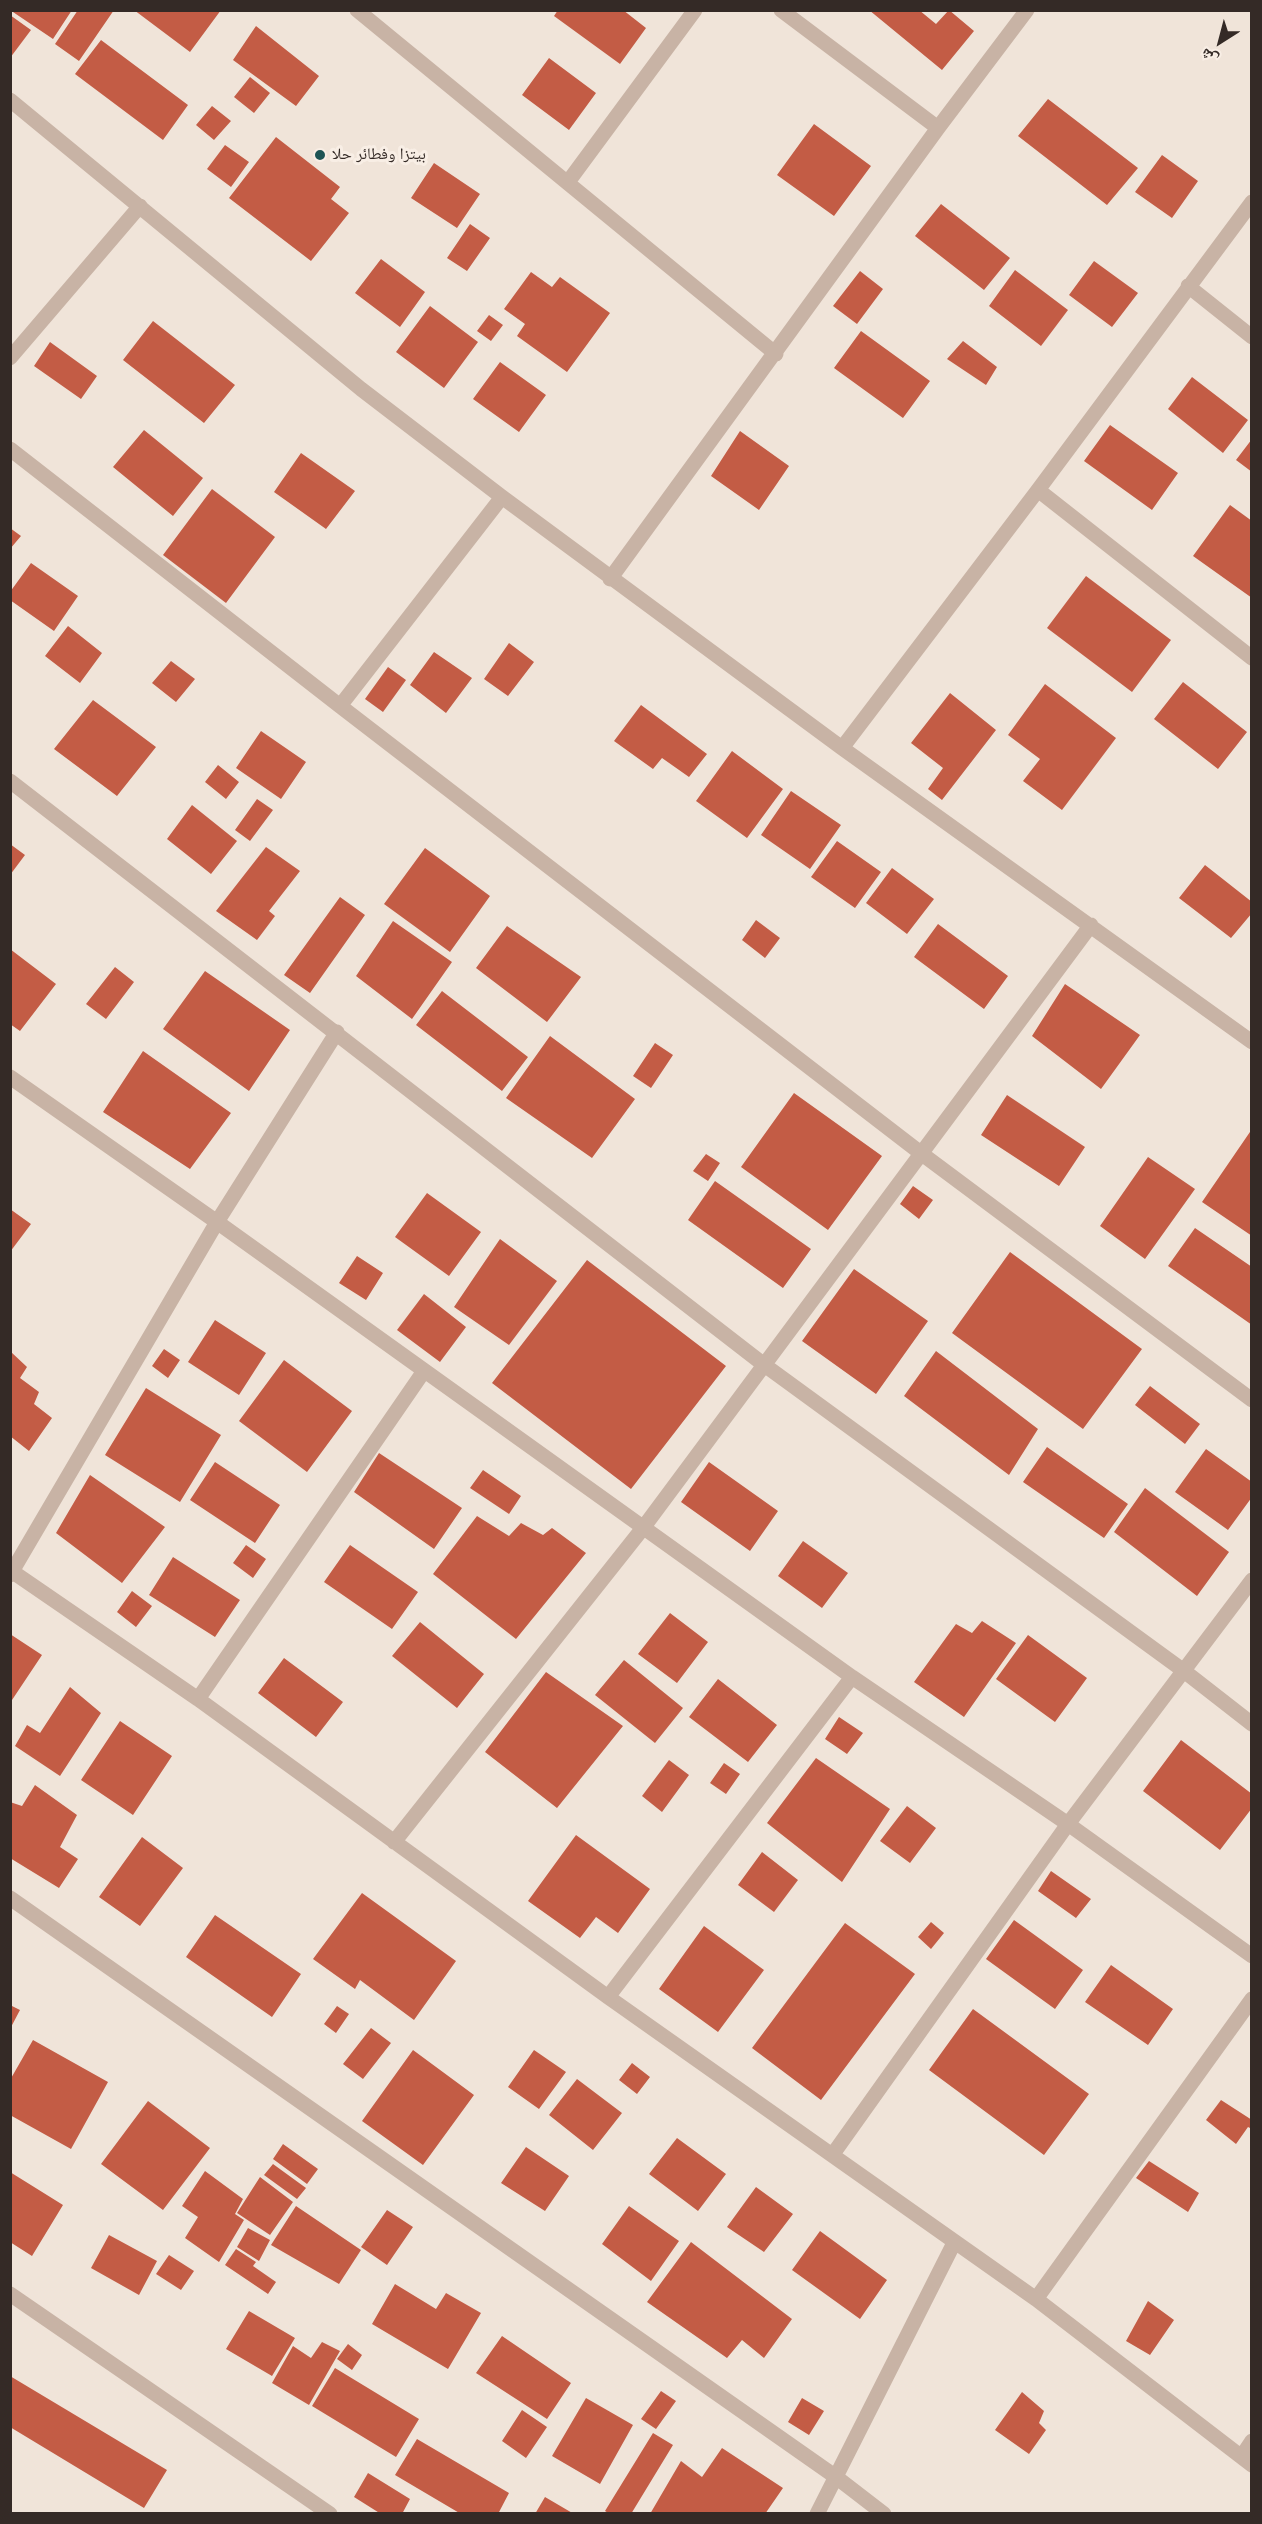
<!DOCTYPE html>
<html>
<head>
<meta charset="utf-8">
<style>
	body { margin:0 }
	#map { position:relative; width:1262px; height:2524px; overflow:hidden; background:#f0e4d9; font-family:"DM Sans","Noto Naskh Arabic",sans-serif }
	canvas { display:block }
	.frame { position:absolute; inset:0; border:12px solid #342a26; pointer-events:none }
	.north { position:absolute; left:1190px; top:12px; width:60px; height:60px; -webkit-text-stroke:4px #f8eee5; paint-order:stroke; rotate:216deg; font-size:16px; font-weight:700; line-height:24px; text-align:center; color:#342a26 }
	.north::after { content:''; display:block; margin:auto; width:21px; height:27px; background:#342a26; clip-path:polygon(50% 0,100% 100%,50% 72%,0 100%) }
</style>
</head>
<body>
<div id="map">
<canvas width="1262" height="2524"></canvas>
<div class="frame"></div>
<div class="north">ش</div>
</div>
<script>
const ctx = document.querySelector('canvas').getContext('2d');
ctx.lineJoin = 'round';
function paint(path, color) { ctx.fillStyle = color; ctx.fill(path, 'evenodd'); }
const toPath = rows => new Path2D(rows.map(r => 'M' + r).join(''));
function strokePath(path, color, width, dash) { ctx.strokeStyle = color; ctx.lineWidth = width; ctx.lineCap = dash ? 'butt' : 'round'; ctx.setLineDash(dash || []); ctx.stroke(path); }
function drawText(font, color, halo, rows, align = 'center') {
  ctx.font = font + ' "DM Sans","Noto Naskh Arabic",sans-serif'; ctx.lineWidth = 6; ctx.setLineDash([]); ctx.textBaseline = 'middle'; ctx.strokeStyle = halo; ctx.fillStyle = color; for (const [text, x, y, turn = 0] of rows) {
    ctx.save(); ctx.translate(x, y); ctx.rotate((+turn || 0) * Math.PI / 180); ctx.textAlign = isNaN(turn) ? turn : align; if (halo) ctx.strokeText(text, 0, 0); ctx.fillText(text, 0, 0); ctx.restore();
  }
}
paint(toPath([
	[10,10,72,10,53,39],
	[78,10,114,10,79,61,55,44],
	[134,10,221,10,190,52],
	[558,10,623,10,646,28,620,64,554,16],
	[869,10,919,10,936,24,949,10,974,31,942,70],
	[10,15,31,30,10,58],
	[256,26,319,76,296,106,233,60],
	[101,40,188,105,163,140,75,74],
	[549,58,596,93,569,130,522,95],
	[250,77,270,93,254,113,234,97],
	[1048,99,1138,168,1107,205,1018,136],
	[212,106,231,121,214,140,196,125],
	[814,124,871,166,834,216,777,175],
	[276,137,340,187,331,199,349,213,311,261,229,198],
	[225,145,249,162,231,187,207,169],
	[1162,155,1198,181,1172,218,1135,192],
	[434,163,480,194,457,228,411,198],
	[941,204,1010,258,984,290,915,236],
	[470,224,490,238,467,271,447,258],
	[381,259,425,292,400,327,355,293],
	[1094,261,1138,293,1112,327,1069,295],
	[1015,270,1068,310,1041,346,989,306],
	[860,271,883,289,857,324,833,306],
	[531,272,552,287,560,277,610,313,567,372,517,336,525,324,504,309],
	[430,306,478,342,444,388,396,352],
	[489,315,503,325,491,341,477,331],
	[153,321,235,385,204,423,123,360],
	[861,331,930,381,903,418,834,368],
	[963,341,997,367,986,385,947,359],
	[50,342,97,376,81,399,34,366],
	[500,362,546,395,519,432,473,399],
	[1192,377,1248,420,1223,453,1168,409],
	[1110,425,1178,473,1152,510,1084,461],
	[144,430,203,478,173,516,113,467],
	[740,431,789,466,759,510,711,476],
	[1252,439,1252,472,1236,460],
	[301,453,355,491,326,529,274,492],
	[212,489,275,537,226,603,163,555],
	[1230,505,1252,521,1252,598,1193,556],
	[10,528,21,536,10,549],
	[31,563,78,596,54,631,10,600,10,592],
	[1086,576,1171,640,1132,692,1047,628],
	[68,626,102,653,80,683,45,656],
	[509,643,534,662,508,696,484,679],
	[434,652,472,678,446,713,410,685],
	[171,661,195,679,176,702,152,683],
	[388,667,406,680,383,712,365,699],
	[1183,682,1247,732,1218,769,1154,719],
	[1045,684,1116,738,1062,810,1023,781,1040,759,1008,735],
	[950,693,996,730,942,800,928,789,943,768,911,743],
	[93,700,156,747,117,796,54,749],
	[641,705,707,754,689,777,662,758,653,769,614,741],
	[261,731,306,762,281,799,236,768],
	[732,751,783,789,747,838,696,801],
	[218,765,239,782,226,799,205,782],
	[791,791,841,825,810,869,761,835],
	[257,799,273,810,250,841,235,830],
	[192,805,237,841,211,874,167,839],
	[837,841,881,872,855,908,811,877],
	[10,844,25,855,10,875],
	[266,847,300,871,269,911,275,916,257,940,216,911],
	[425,848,490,896,450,952,384,904],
	[1205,865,1252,902,1252,913,1231,938,1179,898],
	[892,868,934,899,907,934,866,903],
	[340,897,365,915,310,993,284,975],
	[756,920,780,938,765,958,742,940],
	[393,921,452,962,412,1019,356,976],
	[938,924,1008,976,984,1009,914,957],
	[507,926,581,977,547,1022,476,968],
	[10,949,56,984,20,1031,10,1024],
	[115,967,134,982,106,1019,86,1004],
	[205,971,290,1030,249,1091,163,1029],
	[1065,984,1140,1035,1101,1089,1032,1036],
	[442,991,528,1057,502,1091,416,1025],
	[550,1036,635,1099,592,1158,506,1098],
	[655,1043,673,1055,651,1088,633,1076],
	[143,1051,231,1113,190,1169,103,1112],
	[794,1093,882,1156,828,1230,741,1167],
	[1007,1095,1085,1147,1059,1186,981,1135],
	[1252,1129,1252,1236,1202,1202],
	[706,1154,720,1163,708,1181,693,1171],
	[1148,1157,1195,1189,1145,1259,1100,1226],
	[715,1181,811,1249,783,1288,688,1220],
	[913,1186,933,1200,919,1219,900,1204],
	[427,1193,481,1232,449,1276,395,1237],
	[10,1209,31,1224,10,1252],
	[1195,1228,1252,1267,1252,1325,1168,1266],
	[500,1239,557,1281,509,1345,454,1307],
	[1010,1252,1142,1349,1083,1429,952,1333],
	[357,1256,383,1273,366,1300,339,1283],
	[587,1260,726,1366,631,1489,492,1383],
	[854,1269,928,1321,876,1394,802,1341],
	[424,1294,466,1327,440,1362,397,1330],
	[215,1320,266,1353,239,1395,188,1362],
	[164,1349,180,1360,168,1378,152,1366],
	[10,1351,27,1367,20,1378,39,1392,34,1404,52,1418,29,1451,10,1436],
	[936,1351,1038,1429,1009,1475,904,1396],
	[284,1360,352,1411,307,1472,239,1421],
	[1150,1386,1200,1424,1185,1444,1135,1405],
	[146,1388,221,1435,180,1502,105,1455],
	[1047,1447,1128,1504,1104,1538,1023,1482],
	[1206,1449,1252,1482,1252,1497,1228,1530,1175,1492],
	[379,1453,462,1508,434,1549,354,1492],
	[215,1462,280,1505,255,1543,190,1500],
	[709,1462,778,1511,750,1551,681,1502],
	[483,1470,521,1496,509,1514,470,1488],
	[90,1475,165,1527,122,1583,56,1533],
	[1145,1488,1229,1552,1197,1596,1114,1532],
	[477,1516,509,1536,521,1523,543,1535,552,1528,586,1553,516,1639,433,1574],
	[803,1541,848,1573,822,1608,778,1576],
	[246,1545,266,1559,253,1578,233,1563],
	[350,1545,418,1592,392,1629,324,1582],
	[173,1557,240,1600,215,1637,149,1595],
	[132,1591,152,1606,136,1627,117,1612],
	[670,1613,708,1642,677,1683,638,1654],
	[982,1621,1016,1643,964,1717,914,1682,956,1624,972,1633],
	[420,1622,484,1674,457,1708,392,1656],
	[10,1634,42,1655,10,1703],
	[1028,1635,1087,1678,1055,1722,996,1679],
	[284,1658,343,1702,316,1737,258,1693],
	[624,1660,683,1708,655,1743,595,1695],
	[546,1672,623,1726,557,1808,485,1752],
	[718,1679,777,1725,748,1762,689,1717],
	[70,1687,101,1713,60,1776,15,1746,27,1725,40,1733],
	[839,1717,863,1733,847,1754,825,1739],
	[120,1721,172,1756,133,1815,81,1780],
	[1181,1740,1252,1794,1252,1808,1220,1850,1143,1791],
	[816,1758,890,1809,842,1882,767,1823],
	[669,1760,689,1775,662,1812,642,1796],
	[724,1763,740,1774,726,1794,710,1783],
	[35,1785,77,1815,60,1847,78,1859,59,1888,10,1858,10,1802,22,1806],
	[907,1806,936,1828,910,1863,880,1841],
	[576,1835,650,1889,618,1933,596,1917,580,1938,528,1901],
	[142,1837,183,1868,140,1926,99,1897],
	[762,1852,798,1880,774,1912,738,1885],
	[1051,1871,1091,1899,1076,1918,1038,1891],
	[362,1893,456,1961,414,2020,360,1980,355,1989,313,1959],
	[215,1915,301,1974,272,2017,186,1957],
	[1014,1920,1083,1970,1055,2009,986,1959],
	[931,1922,944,1933,931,1949,918,1937],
	[845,1923,915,1974,821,2100,752,2048],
	[704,1926,764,1970,718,2032,659,1989],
	[1111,1965,1173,2009,1148,2045,1085,2002],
	[10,2005,20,2010,10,2029],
	[337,2006,349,2014,336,2033,324,2024],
	[973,2009,1089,2094,1044,2155,929,2070],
	[371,2028,391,2043,363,2079,343,2064],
	[33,2040,108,2082,71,2149,10,2115,10,2080],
	[413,2050,474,2095,423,2165,362,2121],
	[534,2050,566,2072,539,2109,508,2087],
	[632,2063,650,2077,637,2094,619,2080],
	[577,2079,622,2113,593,2150,549,2115],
	[1221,2100,1252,2120,1252,2129,1248,2127,1236,2144,1206,2120],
	[148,2101,210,2148,163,2210,101,2164],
	[677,2138,726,2174,698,2211,649,2174],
	[283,2144,318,2169,307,2184,273,2159],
	[526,2147,569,2176,545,2211,501,2183],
	[1149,2161,1199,2193,1188,2212,1136,2178],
	[273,2164,306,2188,297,2199,264,2175],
	[205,2171,243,2199,235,2214,244,2220,219,2262,185,2238,198,2217,182,2206],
	[10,2172,63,2205,32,2256,10,2242],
	[260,2177,293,2202,270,2235,237,2213],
	[756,2187,793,2214,764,2252,727,2227],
	[296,2206,361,2250,339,2284,271,2245],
	[629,2206,679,2241,651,2281,602,2244],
	[387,2210,413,2227,387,2265,361,2247],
	[248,2228,270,2240,259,2261,237,2247],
	[820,2231,887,2280,860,2319,792,2270],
	[109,2235,157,2261,139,2295,91,2268],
	[691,2242,792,2319,764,2358,742,2340,727,2358,647,2302],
	[236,2249,256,2262,253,2266,276,2282,268,2294,225,2265],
	[169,2255,194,2271,181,2290,156,2274],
	[395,2284,436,2309,446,2293,481,2313,448,2369,372,2324],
	[1148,2301,1174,2320,1150,2355,1126,2341],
	[249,2311,295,2338,272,2376,226,2349],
	[502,2336,571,2383,547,2419,476,2373],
	[322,2342,340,2351,309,2405,272,2383,293,2346,311,2358],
	[348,2344,362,2355,352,2370,337,2359],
	[335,2368,419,2419,396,2457,312,2406],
	[10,2376,167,2470,144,2508,10,2427],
	[661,2391,676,2401,656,2429,641,2419],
	[1022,2392,1044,2411,1039,2423,1046,2430,1029,2454,995,2430],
	[586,2398,633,2425,600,2484,552,2456],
	[802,2398,824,2411,809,2435,788,2422],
	[522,2410,547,2427,526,2458,502,2441],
	[653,2433,673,2445,631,2514,610,2514,605,2511],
	[417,2439,509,2493,498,2514,461,2514,395,2475],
	[722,2448,783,2488,765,2514,650,2514,681,2461,702,2477],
	[368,2473,410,2499,402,2514,381,2514,354,2497],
	[545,2497,574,2514,535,2514]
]), '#c35c45');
strokePath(toPath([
	[357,10,776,354],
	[781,10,938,128],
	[10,100,361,389,502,497,842,748,1252,1042],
	[568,182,695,10],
	[1188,286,1252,337],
	[10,358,140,206],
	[10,449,340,706,922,1154,1252,1400],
	[1038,490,1252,658],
	[610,579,938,128,1027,10],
	[340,706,502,497],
	[842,748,1038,490,1252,202],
	[10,781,763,1364,1184,1671,1252,1724],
	[10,1077,217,1222,852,1677,1068,1824,1252,1956],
	[10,1570,198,1699,608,1997,1036,2299,1252,2465],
	[10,1575,217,1222,337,1032],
	[198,1699,424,1371],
	[394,1842,643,1528,1091,925],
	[10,1898,836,2477,884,2514],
	[608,1997,852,1677],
	[833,2154,1068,1824,1252,1580],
	[10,2294,330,2514],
	[1036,2299,1252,1999],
	[1242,2456,1252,2441],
	[817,2514,954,2243]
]), '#c8b3a5', 15);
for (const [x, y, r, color] of [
	[320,155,6,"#1d5454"]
]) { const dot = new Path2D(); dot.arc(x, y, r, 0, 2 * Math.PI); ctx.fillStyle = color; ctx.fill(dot); strokePath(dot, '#f8eee5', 2); }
drawText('16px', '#342a26', '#f8eee5', [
	["بيتزا وفطائر حلا",332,155]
], 'left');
</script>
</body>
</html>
